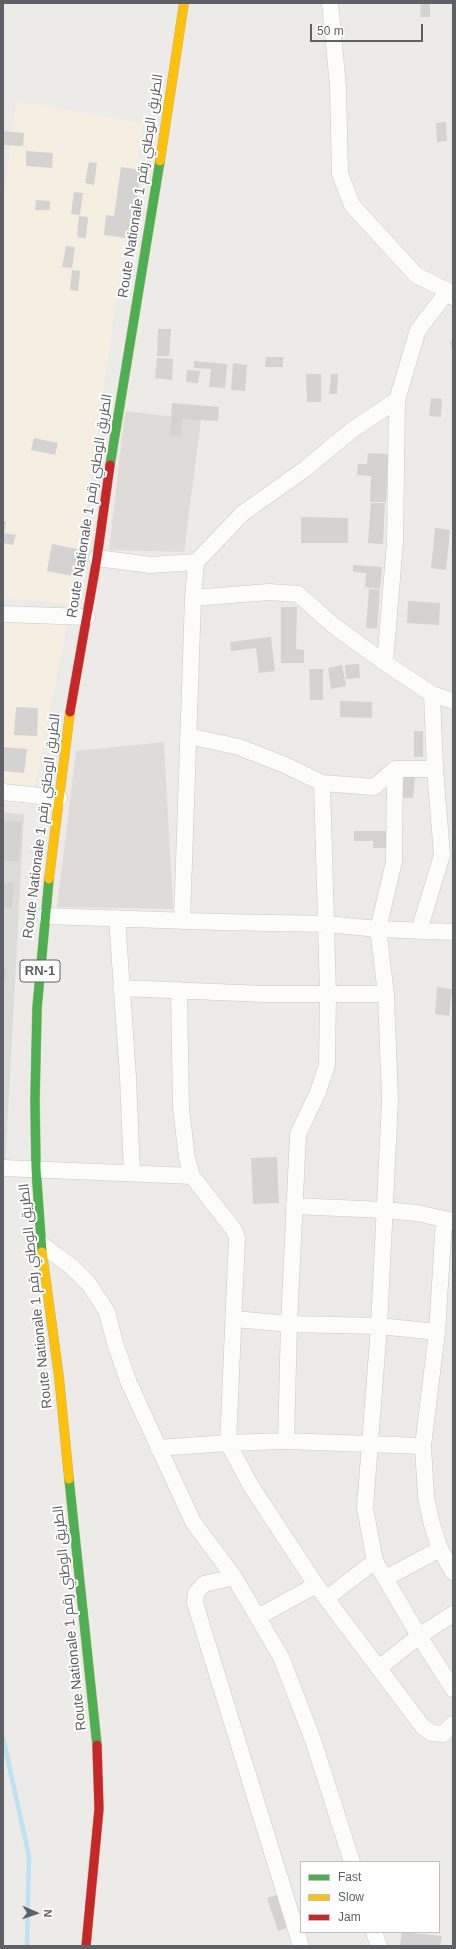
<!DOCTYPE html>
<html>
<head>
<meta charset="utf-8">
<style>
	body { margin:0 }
	#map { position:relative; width:456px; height:1949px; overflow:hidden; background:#edebe7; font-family:Arial,sans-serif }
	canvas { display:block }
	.frame { position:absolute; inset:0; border:4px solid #5d6165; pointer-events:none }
	.legend { position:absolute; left:300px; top:1861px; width:140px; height:72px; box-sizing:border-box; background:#fff; border:1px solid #bec0c1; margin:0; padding:5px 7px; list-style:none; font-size:12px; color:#5d6165 }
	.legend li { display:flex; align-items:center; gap:8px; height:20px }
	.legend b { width:20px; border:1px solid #bec0c1 }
	.north { position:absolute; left:16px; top:1893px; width:40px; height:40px; -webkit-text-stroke:3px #fff; paint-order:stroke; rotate:92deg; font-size:11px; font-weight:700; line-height:16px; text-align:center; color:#5d6165 }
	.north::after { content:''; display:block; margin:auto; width:14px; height:18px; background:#5d6165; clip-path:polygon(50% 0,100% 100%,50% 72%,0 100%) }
	.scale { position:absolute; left:310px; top:24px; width:113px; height:18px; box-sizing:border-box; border:2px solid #5d6165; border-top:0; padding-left:5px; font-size:12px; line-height:14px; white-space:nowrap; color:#5d6165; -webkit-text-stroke:3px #fff; paint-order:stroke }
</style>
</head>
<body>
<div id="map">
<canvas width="456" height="1949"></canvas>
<div class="frame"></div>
<ul class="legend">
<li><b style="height:5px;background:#4caf50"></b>Fast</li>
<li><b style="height:5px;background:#ffc107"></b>Slow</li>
<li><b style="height:5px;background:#c62828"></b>Jam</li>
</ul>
<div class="north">N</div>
<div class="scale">50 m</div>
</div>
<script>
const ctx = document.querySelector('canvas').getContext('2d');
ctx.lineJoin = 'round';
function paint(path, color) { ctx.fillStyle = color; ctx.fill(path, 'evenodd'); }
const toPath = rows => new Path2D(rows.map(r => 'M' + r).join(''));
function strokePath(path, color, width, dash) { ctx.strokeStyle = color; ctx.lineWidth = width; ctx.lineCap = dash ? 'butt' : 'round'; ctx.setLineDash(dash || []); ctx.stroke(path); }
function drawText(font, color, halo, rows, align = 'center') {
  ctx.font = font + ' Arial,Cairo,sans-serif'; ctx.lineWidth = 4; ctx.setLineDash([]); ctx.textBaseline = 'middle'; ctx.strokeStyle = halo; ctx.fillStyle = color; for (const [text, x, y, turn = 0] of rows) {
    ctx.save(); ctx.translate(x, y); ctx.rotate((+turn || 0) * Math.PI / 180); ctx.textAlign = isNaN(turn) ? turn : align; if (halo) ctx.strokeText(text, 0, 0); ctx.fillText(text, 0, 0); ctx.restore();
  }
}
paint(toPath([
	[16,101,143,123,71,604,3,598,3,206],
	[3,617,58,617,67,625,31,805,3,802]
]), '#f6efe1');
paint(toPath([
	[125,411,201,420,184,552,109,550],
	[164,742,173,909,57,907,76,751],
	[3,812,24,815,5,1168,3,1168]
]), '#dedcd8');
strokePath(toPath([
	[3,1738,29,1856,27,1946]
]), '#bde2f6', 4.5);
paint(toPath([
	[421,3,430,3,430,17,420,17],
	[446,122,447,141,437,142,436,123],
	[3,131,24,133,23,146,3,145],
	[26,151,53,153,52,168,26,166],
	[89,162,97,163,94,185,85,183],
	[121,167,141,170,132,239,104,235,106,215,114,216],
	[74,192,83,193,80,215,71,214],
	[36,200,50,201,50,210,35,210],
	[79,216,88,217,86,238,77,237],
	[66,246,75,247,72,268,62,267],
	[72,270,80,271,78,291,70,290],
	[158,329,171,329,169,356,157,356],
	[450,341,453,341,453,350,452,351],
	[266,357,283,357,283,367,265,367],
	[157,358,173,359,172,380,155,378],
	[194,361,227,364,225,388,209,387,211,369,194,368],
	[233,363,247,365,245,391,231,390],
	[187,370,200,371,198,383,186,382],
	[306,374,321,374,321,402,307,402],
	[331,374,338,374,337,394,329,394],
	[431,398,442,399,441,417,429,416],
	[172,403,219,407,218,421,182,419,181,436,170,435],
	[34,438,58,443,55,455,31,450],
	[368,453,388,454,386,502,370,502,371,476,357,475,358,464,367,464],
	[371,503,385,503,383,544,368,543],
	[301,517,348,518,348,543,301,543],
	[3,521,6,522,4,533,16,535,13,545,3,543],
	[435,528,450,530,446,570,431,568],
	[52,544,82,550,77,577,47,571],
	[353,565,382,567,380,589,365,587,366,573,353,572],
	[369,589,380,590,377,629,366,628],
	[408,601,440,603,439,625,407,623],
	[281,607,297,607,296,649,304,650,304,663,281,663],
	[271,637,275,671,259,673,256,648,231,651,230,642],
	[359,664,360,678,346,679,345,665],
	[342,665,346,686,331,689,328,668],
	[309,669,323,669,323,700,310,700],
	[340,701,372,702,372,718,340,717],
	[16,707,38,708,37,736,14,735],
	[414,731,423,731,423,757,414,757],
	[3,747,27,749,24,773,3,771],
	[404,774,415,775,413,798,402,798],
	[3,821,22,822,19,862,3,861],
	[354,831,387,831,388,848,373,848,373,841,354,841],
	[3,883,14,883,12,908,3,908],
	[3,967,7,967,6,981,3,981],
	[437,987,452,989,449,1016,435,1014],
	[277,1157,279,1203,253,1204,251,1158],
	[279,1894,290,1927,278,1931,267,1898],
	[402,1932,442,1936,440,1946,400,1946]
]), '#d4d3d1');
const street = toPath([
	[330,3,338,86,340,174,352,205,416,275,448,291,453,297],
	[97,558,150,565,196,562,243,513,305,469,352,430,397,400,418,330,448,291],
	[193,598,269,592,298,594,333,625,385,663,432,694,453,701],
	[3,614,87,617],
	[385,663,395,542,397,400],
	[188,736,239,747,285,765,322,783,374,787,395,769,435,769],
	[395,769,394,862,378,929,386,994,390,1101,379,1326,365,1508,375,1561,419,1636,453,1689],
	[3,792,59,798],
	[45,916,219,922,327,924,378,929,453,932],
	[117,918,128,1077,132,1173],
	[182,921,193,598,196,562],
	[419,931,442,855,435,769,432,694],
	[121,988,264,994,386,994],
	[179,990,181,1109,187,1158,192,1176,234,1230,237,1238,228,1443,251,1486,316,1585,423,1727,432,1733,443,1734,453,1724],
	[3,1168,192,1176],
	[294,1206,384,1210,417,1213,453,1221],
	[444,1220,437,1332,423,1446,426,1497,431,1521,440,1549,453,1572],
	[41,1244,72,1267,89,1284,107,1312,115,1343,129,1383,193,1522,234,1577,281,1657,313,1740,352,1862],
	[235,1319,289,1324,379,1326,437,1332],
	[286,1441,289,1324,298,1134,318,1092,327,1065,328,994,322,783],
	[158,1448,228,1443,286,1441,423,1446],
	[234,1577,204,1584,196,1593,195,1603,301,1946],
	[386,1578,440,1549],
	[327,1598,375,1561],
	[258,1617,316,1585],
	[380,1667,419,1636,453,1614],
	[374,1932,379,1946]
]);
const fast = toPath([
	[110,465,160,161],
	[42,1252,36,1169,35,1100,37,1008,49,879],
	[69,1479,97,1745]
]);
const slow = toPath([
	[160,161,184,3],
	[49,879,70,712],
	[42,1252,59,1377,69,1479]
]);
const jam = toPath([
	[70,712,97,558,110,465],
	[86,1946,99,1809,97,1745]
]);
strokePath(street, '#c8c8c8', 17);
strokePath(fast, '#c4b195', 10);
strokePath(slow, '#c4b195', 10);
strokePath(jam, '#c4b195', 10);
strokePath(street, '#fcfcfb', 16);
strokePath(fast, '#4caf50', 9);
strokePath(slow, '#ffc107', 9);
strokePath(jam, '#c62828', 9);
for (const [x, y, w] of [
	[40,971,40]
]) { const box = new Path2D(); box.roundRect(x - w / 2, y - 11, w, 22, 3); ctx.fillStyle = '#fff'; ctx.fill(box); strokePath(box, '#5d6165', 1); }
drawText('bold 13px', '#5d6165', null, [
	["RN-1",40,971]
]);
drawText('14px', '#5d6165', '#fff', [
	["Route Nationale الطريق الوطني رقم 1",141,186,-81],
	["Route Nationale الطريق الوطني رقم 1",90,506,-81],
	["Route Nationale الطريق الوطني رقم 1",42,826,-83],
	["Route Nationale الطريق الوطني رقم 1",36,1296,-96],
	["Route Nationale الطريق الوطني رقم 1",70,1618,-96]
]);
</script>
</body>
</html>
